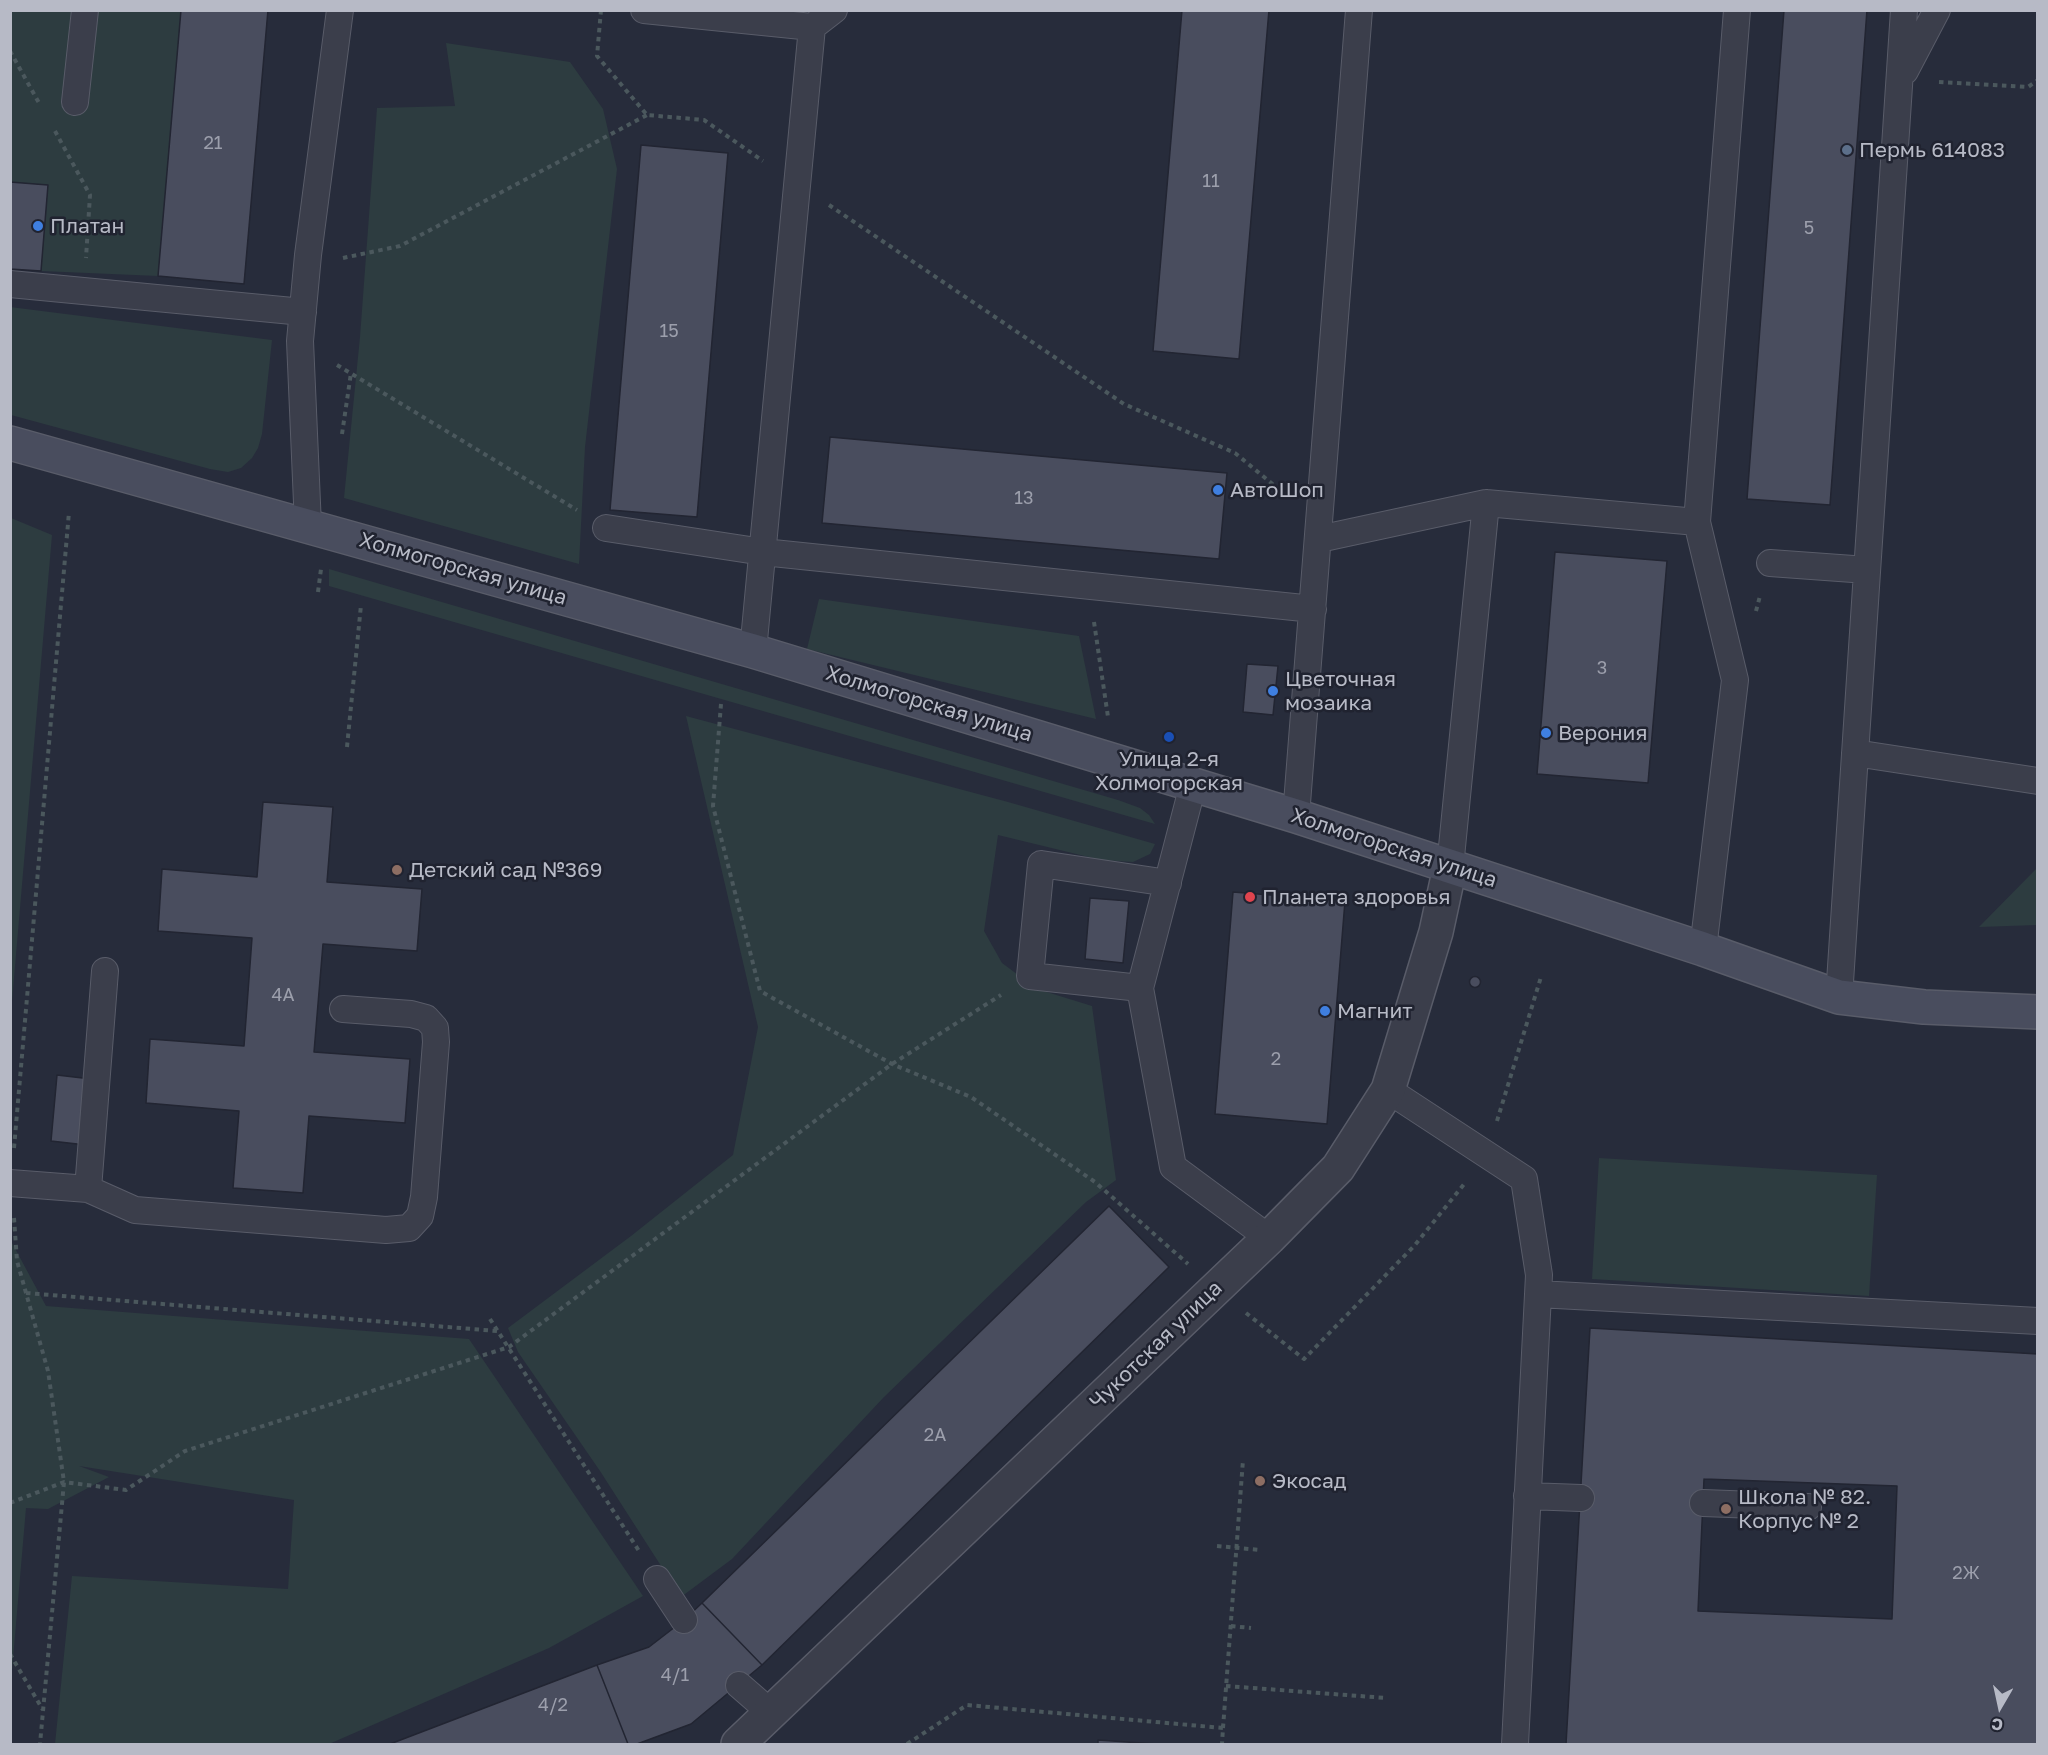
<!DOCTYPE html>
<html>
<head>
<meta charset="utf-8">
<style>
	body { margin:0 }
	#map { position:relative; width:2048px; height:1755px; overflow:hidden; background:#272c3b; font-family:"Golos Text",sans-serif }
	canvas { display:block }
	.frame { position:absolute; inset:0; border:12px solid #b7bac6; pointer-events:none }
	.north { position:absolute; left:1970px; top:1677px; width:60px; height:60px; -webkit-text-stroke:4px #202330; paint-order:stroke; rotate:189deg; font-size:16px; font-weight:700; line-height:24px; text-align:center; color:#b7bac6 }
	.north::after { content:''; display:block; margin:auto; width:21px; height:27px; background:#b7bac6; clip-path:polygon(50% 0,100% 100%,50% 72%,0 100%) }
</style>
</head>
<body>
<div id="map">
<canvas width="2048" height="1755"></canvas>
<div class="frame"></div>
<div class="north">С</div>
</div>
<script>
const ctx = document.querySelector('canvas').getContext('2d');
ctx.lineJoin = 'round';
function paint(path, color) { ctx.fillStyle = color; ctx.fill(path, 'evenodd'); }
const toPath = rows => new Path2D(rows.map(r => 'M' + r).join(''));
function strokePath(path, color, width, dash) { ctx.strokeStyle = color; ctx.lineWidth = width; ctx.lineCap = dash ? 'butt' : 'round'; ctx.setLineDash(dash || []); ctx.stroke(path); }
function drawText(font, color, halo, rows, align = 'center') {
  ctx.font = font + ' "Golos Text",sans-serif'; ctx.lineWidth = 5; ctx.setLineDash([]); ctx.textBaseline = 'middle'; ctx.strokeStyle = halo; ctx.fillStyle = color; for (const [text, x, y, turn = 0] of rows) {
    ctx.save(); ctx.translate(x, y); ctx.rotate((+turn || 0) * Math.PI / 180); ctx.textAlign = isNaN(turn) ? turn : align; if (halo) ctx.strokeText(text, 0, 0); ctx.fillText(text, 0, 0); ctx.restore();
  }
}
paint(toPath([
	[10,11,181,11,158,276,41,271,48,185,11,182],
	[446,43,570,62,603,109,617,169,585,447,579,564,344,498,360,337,377,108,455,106],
	[10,307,272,340,262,434,258,448,252,458,241,468,228,472,210,469,11,415],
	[11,518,52,535,11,1013],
	[329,569,1118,800,1140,808,1149,815,1155,824,329,586],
	[819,599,1079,636,1096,719,807,649],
	[686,716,1008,802,1155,844,1150,854,1133,862,1101,860,998,835,984,931,1002,963,1037,989,1092,1006,1116,1180,1086,1202,884,1397,732,1559,681,1597,600,1471,518,1352,508,1328,631,1236,733,1155,758,1027],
	[2037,868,2037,925,1979,927],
	[1599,1158,1877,1175,1869,1296,1592,1279],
	[11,1241,46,1306,469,1339,643,1596,549,1648,329,1744,55,1744,72,1576,288,1589,294,1500,79,1466,109,1477,48,1509,26,1508,11,1682]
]), '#2d3c40');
const building = toPath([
	[181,10,268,10,244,284,158,276,181,10],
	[1182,10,1269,10,1239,359,1153,351,1182,10],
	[1784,10,1867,10,1830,505,1747,499,1784,10],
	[641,145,728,153,697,517,610,510,641,145],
	[10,182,48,185,41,271,10,269,10,182],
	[830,437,1227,473,1219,559,822,523,830,437],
	[1555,552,1667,561,1648,783,1537,774,1555,552],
	[1247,664,1278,666,1273,715,1243,712,1247,664],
	[263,802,333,807,327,882,422,889,417,951,323,944,314,1052,410,1059,405,1123,309,1116,303,1193,233,1188,239,1111,146,1103,150,1039,244,1046,252,938,158,931,162,869,257,877,263,802],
	[1233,892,1345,901,1327,1124,1215,1114,1233,892],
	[1090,898,1129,901,1123,963,1085,959,1090,898],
	'1469.5 982a5.5 5.5 0 1 1 11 0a5.5 5.5 0 1 1-11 0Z',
	[57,1075,91,1079,86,1145,51,1141,57,1075],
	[1109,1206,1169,1267,762,1665,702,1603,1109,1206],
	[1590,1328,2038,1354,2038,1744,1566,1744,1590,1328],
	[1704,1479,1897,1486,1892,1619,1698,1611,1704,1479],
	[702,1603,762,1665,691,1724,637,1744,628,1744,597,1665,649,1647,684,1620,702,1603],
	[597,1665,628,1744,390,1744,597,1665],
	[1098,1740,1156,1744,1098,1744,1098,1740]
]);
paint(building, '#494d5e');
strokePath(building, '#222532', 1.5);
const service = toPath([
	[644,10,812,27,834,10],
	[1905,71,1937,10],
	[75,102,85,10],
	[10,284,303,312],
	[308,526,300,341,308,255,340,10],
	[606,528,763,552,1313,609],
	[1319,539,1486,503,1697,522],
	[1770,563,1867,570],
	[753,651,812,27],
	[1855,753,2038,781],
	[1193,785,1140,988,1173,1167,1269,1238],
	[1296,816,1359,10],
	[1450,867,1486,503],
	[1703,949,1735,680,1697,522,1737,10],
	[1140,988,1030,976,1041,864,1168,883],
	[1839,997,1904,10],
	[1388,1090,1524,1179,1539,1275,1515,1744],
	[10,1183,88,1189,135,1210,386,1230,409,1228,420,1216,424,1197,436,1042,435,1028,426,1018,411,1014,343,1009],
	[88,1189,105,971],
	[1538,1294,2038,1321],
	[1527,1496,1581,1498],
	[1703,1503,1808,1507],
	[657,1579,684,1620],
	[739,1685,770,1712]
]);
const minor = toPath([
	[738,1744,1269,1238,1338,1168,1388,1090,1436,932,1450,867]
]);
const secondary = toPath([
	[10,443,753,651,1296,816,1703,949,1839,997,1924,1007,2038,1012]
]);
strokePath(service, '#595c69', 28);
strokePath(minor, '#595c69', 36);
strokePath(secondary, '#595c69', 36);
strokePath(toPath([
	[601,10,597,56,647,115,704,120,763,161],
	[10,51,39,103],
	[1939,82,2028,87,2038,80],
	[55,131,90,195,86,258],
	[829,205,1124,404,1235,453,1287,496],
	[343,258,400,246,647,115],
	[337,365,577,510],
	[342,434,351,373],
	[318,592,321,569],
	[1756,611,1760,596],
	[1094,622,1108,717],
	[721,704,713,806,760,991,892,1064,971,1097,1095,1182,1188,1264],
	[347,747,361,605],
	[1497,1121,1541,977],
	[14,1148,69,512],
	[14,1218,17,1261,48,1371,64,1482,40,1744],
	[26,1293,497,1331],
	[1246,1313,1304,1359,1415,1245,1465,1183],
	[490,1319,639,1551],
	[10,1503,64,1482,126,1490,185,1451,509,1347,892,1064,1001,995],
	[1217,1546,1260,1550],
	[1231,1626,1251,1628],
	[10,1654,43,1710],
	[1226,1686,1386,1698],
	[1223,1728,1243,1460],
	[907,1744,967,1705,1223,1728,1222,1744]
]), '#4b585d', 4, [4.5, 4.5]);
strokePath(service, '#3b3e4b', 26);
strokePath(minor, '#3b3e4b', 33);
strokePath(secondary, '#494d5e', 33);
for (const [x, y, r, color] of [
	[1847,150,6,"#5c6f8a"],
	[38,226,6,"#3f7fe0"],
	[1218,490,6,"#3f7fe0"],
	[1273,691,6,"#3f7fe0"],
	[1546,733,6,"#3f7fe0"],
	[1169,737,6,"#1a4fb4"],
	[397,870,6,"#8d6e63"],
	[1250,897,6,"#e0444e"],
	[1325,1011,6,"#3f7fe0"],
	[1260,1481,6,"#8d6e63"],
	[1726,1509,6,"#8d6e63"]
]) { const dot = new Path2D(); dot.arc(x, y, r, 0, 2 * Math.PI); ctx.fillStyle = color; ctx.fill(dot); strokePath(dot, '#202330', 2); }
drawText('18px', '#9c9fac', null, [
	["21",213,143],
	["11",1211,181],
	["5",1809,228],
	["15",669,331],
	["13",1024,498],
	["3",1602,668],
	["4А",283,995],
	["2",1276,1059],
	["2А",935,1435],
	["2Ж",1966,1573],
	["4/1",675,1675],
	["4/2",553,1705]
]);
drawText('21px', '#b7bac6', '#202330', [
	["Пермь 614083",1859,150],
	["Платан",50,226],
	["АвтоШоп",1230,490],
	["Цветочная",1285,679],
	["мозаика",1285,703],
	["Верония",1558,733],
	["Улица 2-я",1169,759,"center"],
	["Холмогорская",1169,783,"center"],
	["Детский сад №369",409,870],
	["Планета здоровья",1262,897],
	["Магнит",1337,1011],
	["Экосад",1272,1481],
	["Школа № 82.",1738,1497],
	["Корпус № 2",1738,1521]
], 'left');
drawText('21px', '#b7bac6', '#202330', [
	["Холмогорская улица",463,569,16],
	["Холмогорская улица",929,704,17],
	["Холмогорская улица",1394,848,18],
	["Чукотская улица",1156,1345,-44]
]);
</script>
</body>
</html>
